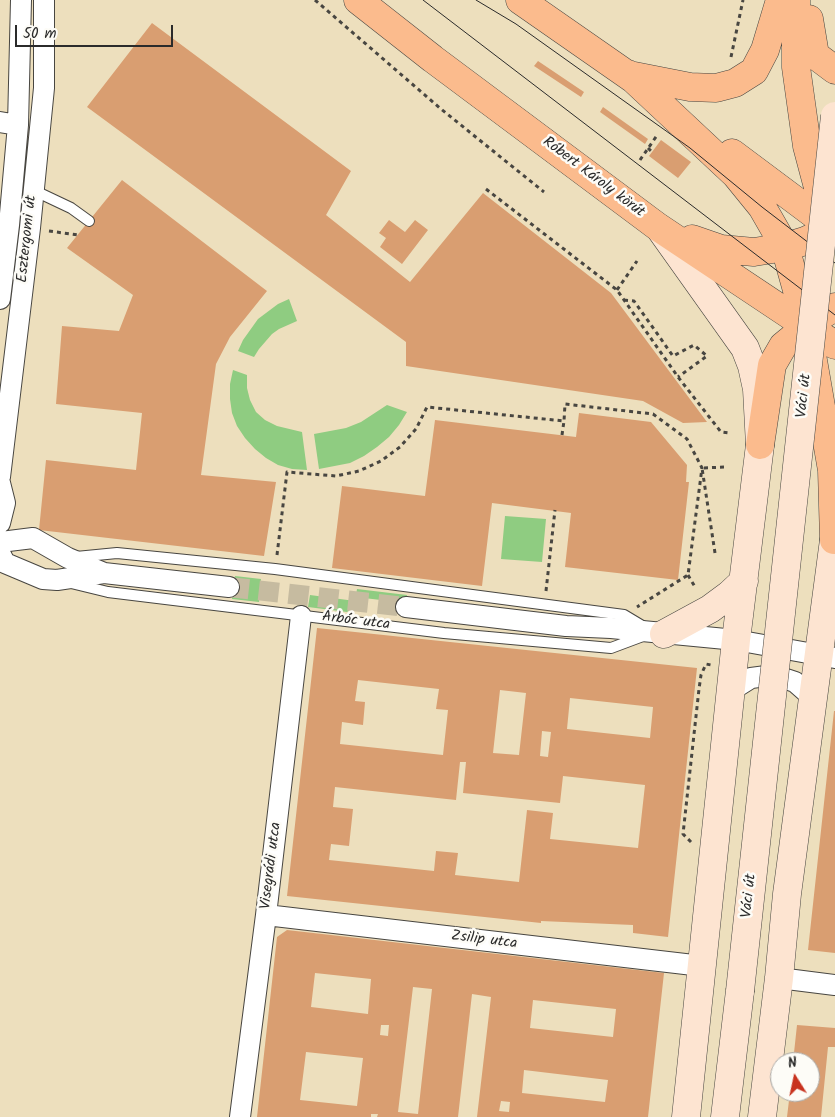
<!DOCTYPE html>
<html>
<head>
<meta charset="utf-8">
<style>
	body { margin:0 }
	#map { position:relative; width:835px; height:1117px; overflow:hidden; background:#eddfbd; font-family:Kalam,sans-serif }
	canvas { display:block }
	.north { position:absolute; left:770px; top:1052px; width:50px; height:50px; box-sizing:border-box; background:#fdfcf7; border:1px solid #a9a8a5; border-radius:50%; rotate:350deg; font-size:14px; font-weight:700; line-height:20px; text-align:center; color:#2b2b2b }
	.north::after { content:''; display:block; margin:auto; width:18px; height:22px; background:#c8321e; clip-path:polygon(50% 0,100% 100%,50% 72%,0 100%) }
	.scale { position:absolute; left:15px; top:25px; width:158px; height:22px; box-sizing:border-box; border:2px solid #2b2b2b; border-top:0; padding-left:6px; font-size:15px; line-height:18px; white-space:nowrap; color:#2b2b2b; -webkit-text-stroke:4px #fdfcf7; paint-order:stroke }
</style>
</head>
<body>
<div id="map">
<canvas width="835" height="1117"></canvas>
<div class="north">N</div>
<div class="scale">50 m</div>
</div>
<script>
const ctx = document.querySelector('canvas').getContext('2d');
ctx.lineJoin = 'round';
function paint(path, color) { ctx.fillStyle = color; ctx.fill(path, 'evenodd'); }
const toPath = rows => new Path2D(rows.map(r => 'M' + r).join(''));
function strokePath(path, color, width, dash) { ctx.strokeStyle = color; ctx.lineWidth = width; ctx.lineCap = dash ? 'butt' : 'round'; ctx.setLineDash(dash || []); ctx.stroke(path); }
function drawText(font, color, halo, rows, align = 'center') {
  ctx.font = font + ' Kalam,sans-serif'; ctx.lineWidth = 5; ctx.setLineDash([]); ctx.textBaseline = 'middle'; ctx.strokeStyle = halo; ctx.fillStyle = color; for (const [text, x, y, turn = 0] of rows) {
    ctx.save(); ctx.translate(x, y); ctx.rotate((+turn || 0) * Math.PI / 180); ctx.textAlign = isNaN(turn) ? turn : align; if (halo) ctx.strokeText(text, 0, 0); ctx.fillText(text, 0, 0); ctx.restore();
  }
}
paint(toPath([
	[289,299,297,321,279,329,272,334,259,349,254,357,238,351,243,340,258,319,278,304],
	[233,370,247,375,247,388,250,400,256,412,265,420,277,426,302,432,307,470,292,469,278,465,266,458,255,449,245,438,237,426,232,413,230,399,230,384],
	[387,405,407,412,399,425,389,437,377,447,364,456,350,463,319,469,314,434,346,428,361,422],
	[505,516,546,519,542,562,501,559],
	[235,576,261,579,259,602,232,599],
	[357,589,407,595,406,603,364,598,347,612,308,607,310,595,355,601]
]), '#8fcc81');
paint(toPath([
	[152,23,351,171,326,215,410,282,483,193,611,293,707,422,683,423,643,401,406,366,406,342,87,107],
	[538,61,584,92,581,97,534,66],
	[603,107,648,139,645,144,600,112],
	[661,140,691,162,678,178,649,156],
	[122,180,267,291,230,337,216,364,201,475,276,482,264,556,39,530,46,460,136,470,142,413,56,404,62,326,119,331,133,295,67,248],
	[389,220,405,232,415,220,428,230,402,264,380,247,386,238,379,233],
	[579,413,651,422,687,465,686,482,689,482,678,580,565,567,571,513,492,503,482,586,332,568,342,486,425,496,435,420,576,437],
	[317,628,697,668,668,937,633,933,633,925,541,921,541,923,287,896],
	[358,680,439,689,436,709,448,710,443,755,340,744,342,722,363,725,365,702,355,701],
	[500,690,526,693,519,755,493,753],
	[570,698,653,707,650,738,567,729],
	[542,731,551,732,548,757,540,756],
	[460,762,466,762,463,793,560,803,563,776,645,785,638,848,550,839,553,813,527,810,519,882,455,875,458,853,436,851,434,871,329,860,331,844,349,846,353,809,333,807,335,787,456,800],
	[834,711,835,711,835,953,808,950],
	[287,930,664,973,648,1117,477,1117,491,997,472,994,458,1117,377,1117,378,1114,371,1114,371,1117,257,1117,277,937],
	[315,973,371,979,368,1014,311,1007],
	[413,987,432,989,418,1114,398,1112],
	[533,1000,616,1009,613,1037,530,1028],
	[381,1025,389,1025,388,1036,380,1035],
	[306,1052,363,1058,357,1106,300,1100],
	[524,1070,608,1080,605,1102,522,1093],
	[501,1101,510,1102,509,1112,499,1111],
	[797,1025,835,1028,835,1047,828,1047,821,1117,787,1117,790,1092,810,1092,810,1062,793,1062]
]), '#d99e71');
strokePath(toPath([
	[229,587,406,607]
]), '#c6bba0', 20, [20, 10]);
const service = toPath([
	[33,190,71,208,89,221],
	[76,557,117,553,275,569,624,615,644,627],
	[71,583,108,592,444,633,611,648,643,636]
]);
const minor = toPath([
	[0,122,18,125],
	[0,299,9,225,18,125,21,0],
	[0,477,30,228,44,88,44,0],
	[0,483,5,503,0,523],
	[0,542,33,538,68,558,104,573],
	[0,553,5,563,43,579,57,580,104,573,229,587],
	[406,607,566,626,611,628,736,640,835,658],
	[732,690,751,678,774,675,795,682,812,697],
	[266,915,702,966],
	[779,978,835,985],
	[240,1117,266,915,301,616]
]);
const secondary = toPath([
	[661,230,745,348,752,366,757,389,760,445,736,640,686,1117],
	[664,634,710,609,729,595,744,581],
	[725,1117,740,991],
	[762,1117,779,978,787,894,834,540]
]);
const primary = toPath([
	[358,0,433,59,658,227,835,345],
	[520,0,642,85],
	[796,0,796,67,807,146,824,210],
	[809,19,815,55,835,70],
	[628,74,736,175,762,207,785,247,807,326,832,470,834,540],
	[629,75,690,87,716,88,735,83,754,71,765,50,780,0],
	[732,153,835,230],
	[692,239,721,249,754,252,785,247,805,241,818,235,835,220],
	[760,445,772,365,783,346,817,318,835,307]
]);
strokePath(service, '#484641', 12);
strokePath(minor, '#484641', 22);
strokePath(secondary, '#484641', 29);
strokePath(primary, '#484641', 29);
strokePath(toPath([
	[315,0,441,109,544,192],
	[731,57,743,0],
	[648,148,652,152],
	[640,160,658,134],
	[486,189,617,290,678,377,721,432,729,433],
	[49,231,78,235],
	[617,290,637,261],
	[624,300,634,301,673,356,694,345,707,356,678,377],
	[562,435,564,421],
	[715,553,702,468,727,467],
	[277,555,287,472,336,476,359,471,381,461,400,447,416,429,427,407,564,421,565,404,653,414,687,439,702,468,688,575,637,607],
	[688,575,695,587],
	[546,591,555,510],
	[691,842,683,834,699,689,701,675,706,664,711,665]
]), '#484641', 3, [4, 4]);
strokePath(service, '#fff', 10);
strokePath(minor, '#fff', 20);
strokePath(secondary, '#fde4d1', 28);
strokePath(primary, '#fbbb8d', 28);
strokePath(toPath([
	[423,0,835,315],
	[476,0,516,24,690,148,762,207,835,263]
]), '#2b2b2b', 1);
const secondaryBridge = toPath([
	[740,991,835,116]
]);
strokePath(secondaryBridge, '#484641', 29, []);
strokePath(secondaryBridge, '#fde4d1', 28);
drawText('15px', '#2b2b2b', '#fdfcf7', [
	["Róbert Károly körút",593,178,37],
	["Esztergomi út",28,239,-84],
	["Váci út",805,396,-84],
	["Árbóc utca",356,622,7],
	["Visegrádi utca",272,866,-83],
	["Váci út",750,896,-84],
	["Zsilip utca",484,941,7]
]);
</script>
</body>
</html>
